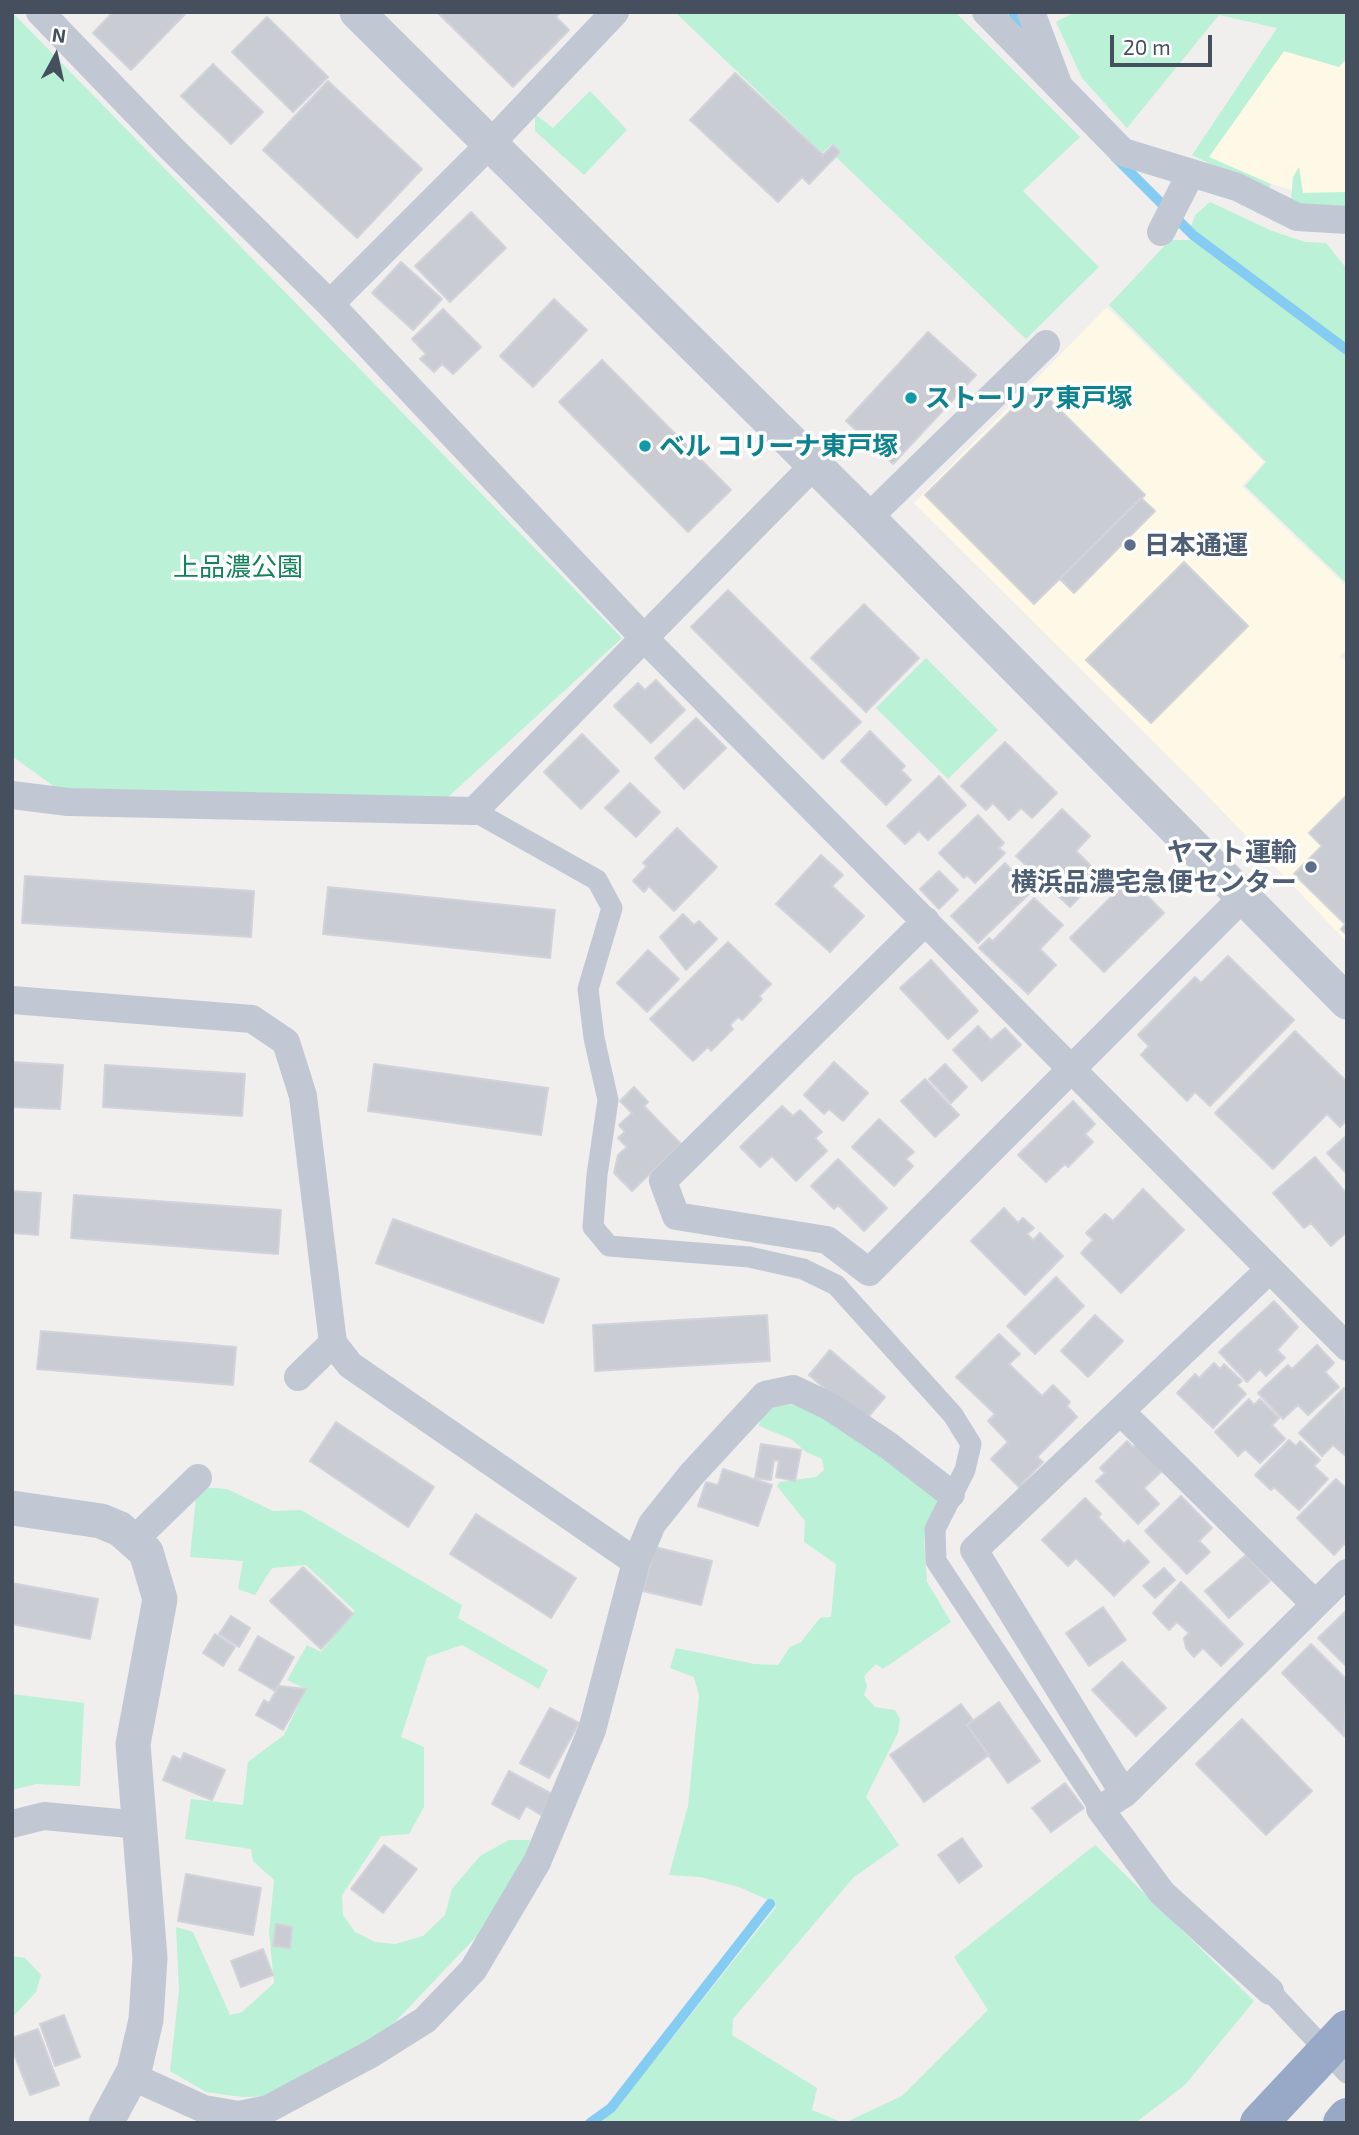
<!DOCTYPE html>
<html>
<head>
<meta charset="utf-8">
<style>
	body { margin:0 }
	#map { position:relative; width:1359px; height:2135px; overflow:hidden; background:#f1eeee; font-family:"Exo 2",sans-serif }
	canvas { display:block }
	.frame { position:absolute; inset:0; border:14px solid #454f5d; pointer-events:none }
	.north { position:absolute; left:21px; top:21px; width:70px; height:70px; -webkit-text-stroke:5px #fff; paint-order:stroke; rotate:8deg; font-size:19px; font-weight:700; line-height:28px; text-align:center; color:#454f5d }
	.north::after { content:''; display:block; margin:auto; width:24px; height:32px; background:#454f5d; clip-path:polygon(50% 0,100% 100%,50% 72%,0 100%) }
	.scale { position:absolute; left:1110px; top:35px; width:102px; height:32px; box-sizing:border-box; border:4px solid #454f5d; border-top:0; padding-left:9px; font-size:21px; line-height:24px; white-space:nowrap; color:#454f5d; -webkit-text-stroke:5px #fff; paint-order:stroke }
</style>
</head>
<body>
<div id="map">
<canvas width="1359" height="2135"></canvas>
<div class="frame"></div>
<div class="north">N</div>
<div class="scale">20 m</div>
</div>
<script>
const ctx = document.querySelector('canvas').getContext('2d');
ctx.lineJoin = 'round';
function paint(path, color) { ctx.fillStyle = color; ctx.fill(path, 'evenodd'); }
const toPath = rows => new Path2D(rows.map(r => 'M' + r).join(''));
function strokePath(path, color, width, dash) { ctx.strokeStyle = color; ctx.lineWidth = width; ctx.lineCap = dash ? 'butt' : 'round'; ctx.setLineDash(dash || []); ctx.stroke(path); }
function drawText(font, color, halo, rows, align = 'center') {
  ctx.font = font + ' "Exo 2","Noto Sans JP",sans-serif'; ctx.lineWidth = 7; ctx.setLineDash([]); ctx.textBaseline = 'middle'; ctx.strokeStyle = halo; ctx.fillStyle = color; for (const [text, x, y, turn = 0] of rows) {
    ctx.save(); ctx.translate(x, y); ctx.rotate((+turn || 0) * Math.PI / 180); ctx.textAlign = isNaN(turn) ? turn : align; if (halo) ctx.strokeText(text, 0, 0); ctx.fillText(text, 0, 0); ctx.restore();
  }
}
paint(toPath([
	[1284,51,1339,67,1347,58,1347,192,1303,193,1271,184,1209,157],
	[1107,307,1264,462,1242,486,1347,587,1347,649,1339,657,1347,661,1347,942,1204,792,914,503]
]), '#fdf9e6');
paint(toPath([
	[12,12,622,638,447,798,56,788,12,756],
	[675,12,955,12,1080,137,1023,191,1099,267,1026,339,836,157,842,152,832,144,822,153],
	[1075,12,1347,12,1347,58,1339,67,1284,51,1209,157,1271,184,1267,192,1192,155,1277,28,1219,15,1127,128,1082,78,1056,22],
	[590,91,627,130,584,175,535,131,535,114,553,128],
	[1299,167,1303,193,1347,192,1347,209,1296,205,1291,201,1293,177],
	[1210,202,1272,231,1305,242,1326,243,1347,269,1347,348,1190,229,1195,215],
	[1170,240,1193,240,1347,354,1347,584,1245,486,1266,462,1109,305],
	[926,658,998,730,948,779,876,708],
	[789,1404,812,1411,834,1423,940,1499,926,1525,924,1540,927,1582,951,1622,883,1669,876,1664,864,1676,867,1686,864,1695,875,1707,895,1710,900,1719,898,1733,866,1797,899,1845,853,1878,733,2019,732,2035,817,2088,812,2110,844,2123,902,2096,988,2010,954,1957,1095,1845,1254,2001,1185,2085,1135,2123,593,2123,650,2066,776,1907,766,1899,739,1887,700,1877,669,1875,688,1806,699,1696,694,1677,670,1668,676,1648,754,1664,778,1665,790,1647,801,1642,820,1618,831,1617,836,1564,804,1542,805,1521,777,1486,780,1482,816,1477,824,1470,822,1459,806,1452,791,1439,759,1426,760,1420,771,1408],
	[197,1487,227,1489,273,1511,301,1510,462,1605,458,1618,548,1670,539,1689,462,1645,427,1657,401,1737,424,1747,424,1807,409,1834,381,1836,342,1895,343,1915,355,1932,375,1942,395,1944,423,1936,445,1915,452,1889,480,1856,509,1840,530,1840,524,1860,493,1919,396,2021,361,2048,271,2096,242,2097,206,2092,170,2071,179,1990,176,1927,193,1932,230,2015,242,2012,274,1983,269,1932,274,1880,253,1861,251,1849,185,1839,191,1799,243,1805,248,1762,284,1735,306,1689,287,1680,307,1645,321,1652,355,1611,306,1565,272,1568,255,1595,238,1589,243,1561,190,1557],
	[12,1694,84,1703,80,1786,36,1784,12,1790],
	[12,1956,25,1958,41,1975,36,1992,12,2018]
]), '#baf1d7');
strokePath(toPath([
	[1013,12,1021,36],
	[1115,157,1193,235,1347,350],
	[590,2123,611,2108,770,1904]
]), '#84ccf1', 10);
const building = toPath([
	[113,12,187,12,131,70,93,33,113,12],
	[437,12,561,12,556,17,569,30,513,87,437,12],
	[267,17,328,77,293,112,232,52,267,17],
	[213,64,263,112,231,144,181,96,213,64],
	[735,73,823,155,833,145,840,152,809,184,802,177,778,202,690,120,735,73],
	[328,81,422,169,357,238,263,150,328,81],
	[471,212,506,248,450,302,415,266,471,212],
	[401,262,442,299,413,330,372,293,401,262],
	[554,299,587,330,533,387,500,356,554,299],
	[443,309,481,347,453,374,442,364,434,372,420,359,426,354,412,339,443,309],
	[928,332,976,375,893,464,846,421,928,332],
	[602,360,731,490,688,532,559,402,602,360],
	[1036,386,1145,495,1034,604,925,495,1036,386],
	[1141,498,1155,511,1074,593,1060,579,1141,498],
	[1184,562,1248,626,1151,723,1086,660,1184,562],
	[728,590,861,722,823,759,691,627,728,590],
	[864,604,919,658,866,712,811,658,864,604],
	[656,680,685,710,651,743,614,706,638,683,645,690,656,680],
	[696,718,726,748,684,789,655,758,696,718],
	[870,731,905,766,901,770,911,780,886,805,841,761,870,731],
	[582,734,619,771,581,809,544,772,582,734],
	[1005,742,1057,793,1032,818,1021,808,1009,820,993,803,986,810,961,786,1005,742],
	[939,776,966,805,928,840,919,831,905,844,887,826,939,776],
	[630,783,660,812,636,837,605,808,630,783],
	[1347,795,1347,935,1341,929,1345,924,1294,874,1322,846,1309,833,1347,795],
	[1062,809,1090,836,1076,851,1100,875,1070,907,1016,856,1062,809],
	[978,815,1004,843,999,848,1005,853,975,883,967,875,964,878,939,853,978,815],
	[677,828,717,867,674,911,649,886,644,892,633,881,647,866,643,863,677,828],
	[821,855,843,875,832,886,864,916,830,952,776,904,821,855],
	[1005,863,1032,891,978,943,951,916,1005,863],
	[939,871,958,890,939,909,920,889,939,871],
	[25,876,254,891,251,937,22,923,25,876],
	[1130,878,1164,913,1104,972,1070,938,1130,878],
	[328,887,555,910,550,958,323,934,328,887],
	[1034,898,1063,925,1040,949,1056,965,1028,994,979,948,989,938,993,941,1034,898],
	[683,914,694,925,699,921,717,939,686,970,660,937,683,914],
	[728,942,771,984,759,996,762,999,742,1020,738,1017,730,1025,733,1029,711,1051,708,1047,693,1061,650,1019,728,942],
	[648,950,679,979,647,1012,617,983,648,950],
	[1228,956,1294,1020,1210,1106,1195,1092,1187,1101,1141,1055,1149,1046,1138,1035,1195,977,1201,983,1228,956],
	[931,960,978,1011,948,1039,900,988,931,960],
	[978,1026,991,1040,1005,1028,1021,1045,982,1081,953,1050,978,1026],
	[1295,1031,1347,1082,1347,1120,1340,1127,1327,1114,1273,1169,1215,1113,1295,1031],
	[12,1062,63,1065,60,1109,12,1107,12,1062],
	[834,1062,868,1093,843,1121,829,1109,824,1114,804,1095,834,1062],
	[374,1064,548,1088,541,1135,368,1111,374,1064],
	[945,1064,967,1087,951,1103,929,1079,945,1064],
	[105,1065,245,1074,242,1116,103,1107,105,1065],
	[925,1079,959,1115,935,1137,901,1101,925,1079],
	[634,1087,648,1102,644,1106,681,1144,632,1191,614,1173,618,1155,627,1147,618,1138,625,1132,619,1125,632,1113,620,1101,634,1087],
	[1073,1101,1095,1124,1085,1134,1093,1142,1068,1167,1065,1164,1046,1182,1018,1155,1073,1101],
	[782,1106,793,1116,800,1110,822,1132,815,1138,827,1151,796,1181,772,1156,760,1167,740,1147,782,1106],
	[879,1119,914,1152,906,1159,913,1166,894,1186,852,1147,879,1119],
	[1347,1135,1347,1174,1327,1153,1347,1135],
	[1315,1157,1347,1194,1347,1232,1331,1246,1311,1223,1304,1228,1273,1193,1315,1157],
	[838,1159,887,1208,864,1231,838,1205,834,1209,811,1186,838,1159],
	[1143,1189,1184,1230,1121,1293,1081,1253,1093,1240,1086,1233,1105,1214,1113,1221,1143,1189],
	[12,1191,41,1193,38,1235,12,1233,12,1191],
	[74,1195,281,1210,278,1254,71,1238,74,1195],
	[1004,1208,1018,1223,1023,1218,1034,1228,1027,1234,1033,1240,1040,1233,1063,1256,1025,1295,971,1241,1004,1208],
	[393,1219,559,1279,543,1323,376,1263,393,1219],
	[1056,1277,1084,1306,1035,1354,1007,1326,1056,1277],
	[1274,1301,1298,1327,1277,1350,1285,1358,1266,1376,1260,1369,1247,1382,1219,1352,1274,1301],
	[767,1315,770,1361,595,1371,593,1325,767,1315],
	[1095,1315,1123,1341,1088,1377,1061,1351,1095,1315],
	[41,1331,236,1347,233,1385,37,1369,41,1331],
	[999,1334,1020,1354,1009,1364,1042,1396,1053,1385,1070,1402,1067,1406,1077,1417,1037,1457,1043,1462,1019,1487,991,1459,1008,1442,988,1421,995,1414,956,1377,999,1334],
	[1317,1345,1334,1363,1325,1372,1339,1387,1308,1415,1298,1405,1283,1419,1258,1393,1288,1365,1292,1369,1317,1345],
	[830,1350,885,1397,864,1422,809,1375,830,1350],
	[1214,1363,1220,1369,1224,1364,1242,1381,1237,1385,1246,1394,1213,1428,1177,1393,1195,1374,1199,1378,1214,1363],
	[1344,1388,1347,1457,1333,1445,1322,1456,1299,1433,1344,1388],
	[1249,1399,1254,1405,1260,1399,1279,1418,1272,1425,1285,1439,1260,1463,1245,1449,1238,1456,1215,1432,1249,1399],
	[336,1422,434,1487,408,1527,310,1461,336,1422],
	[1289,1440,1296,1446,1300,1441,1320,1460,1314,1466,1328,1479,1299,1510,1274,1487,1271,1490,1255,1475,1289,1440],
	[1127,1441,1133,1447,1137,1444,1162,1471,1144,1488,1159,1504,1138,1524,1096,1481,1105,1473,1100,1468,1127,1441],
	[761,1444,801,1450,795,1481,776,1477,779,1461,774,1460,771,1480,755,1478,761,1444],
	[723,1469,772,1485,758,1526,698,1506,706,1482,718,1485,723,1469],
	[1336,1479,1347,1489,1347,1541,1334,1555,1297,1518,1336,1479],
	[1181,1496,1212,1528,1199,1541,1210,1552,1187,1574,1145,1531,1181,1496],
	[1085,1498,1101,1514,1098,1517,1124,1544,1128,1540,1149,1562,1114,1596,1076,1558,1068,1566,1042,1540,1085,1498],
	[476,1514,576,1578,551,1618,450,1554,476,1514],
	[655,1547,712,1561,701,1605,643,1591,655,1547],
	[1246,1555,1270,1581,1229,1618,1205,1591,1246,1555],
	[303,1567,353,1614,321,1649,270,1601,303,1567],
	[1164,1568,1175,1580,1155,1598,1143,1586,1164,1568],
	[1181,1582,1243,1644,1221,1666,1203,1648,1194,1657,1186,1648,1184,1638,1189,1633,1177,1622,1169,1630,1153,1613,1181,1582],
	[12,1583,98,1599,90,1639,12,1624,12,1583],
	[1103,1607,1126,1640,1089,1666,1066,1633,1103,1607],
	[1347,1610,1347,1667,1318,1638,1347,1610],
	[231,1616,250,1628,239,1647,219,1634,231,1616],
	[215,1634,235,1647,223,1666,203,1653,215,1634],
	[258,1636,294,1657,275,1691,239,1670,258,1636],
	[1311,1644,1347,1680,1344,1736,1282,1673,1311,1644],
	[1122,1662,1166,1708,1136,1736,1092,1690,1122,1662],
	[279,1686,306,1689,283,1730,256,1715,264,1700,269,1703,279,1686],
	[999,1702,1040,1761,1008,1783,967,1725,999,1702],
	[961,1704,973,1720,967,1725,989,1755,924,1802,890,1755,961,1704],
	[550,1708,579,1723,549,1778,520,1763,550,1708],
	[1242,1719,1312,1791,1266,1835,1196,1764,1242,1719],
	[184,1753,225,1770,212,1800,163,1780,173,1756,181,1760,184,1753],
	[509,1771,552,1794,541,1815,526,1806,519,1819,492,1804,509,1771],
	[1065,1783,1084,1808,1051,1832,1032,1808,1065,1783],
	[962,1838,982,1866,959,1883,938,1855,962,1838],
	[384,1845,417,1869,383,1913,351,1889,384,1845],
	[186,1874,261,1888,253,1935,178,1921,186,1874],
	[276,1924,292,1927,290,1948,273,1946,276,1924],
	[263,1949,273,1975,241,1987,231,1961,263,1949],
	[64,2015,80,2057,55,2066,40,2024,64,2015],
	[38,2029,59,2085,30,2095,12,2049,12,2038,38,2029]
]);
paint(building, '#caccd4');
strokePath(building, '#d2d3da', 2);
strokePath(toPath([
	[474,811,597,880,612,908,588,989,594,1038,608,1100,597,1175,593,1227,609,1246,749,1257,803,1269,836,1285,953,1415,971,1444,965,1470,935,1529,936,1561,1100,1809],
	[1270,1991,1347,2073]
]), '#c1c8d4', 21);
strokePath(toPath([
	[40,12,171,148,330,304,643,637,1347,1347],
	[986,12,1123,152,1237,187,1297,217,1347,220],
	[1031,12,1058,84],
	[1161,232,1191,173],
	[330,304,490,144,615,12],
	[868,518,1046,344],
	[12,795,68,802,474,811,814,465],
	[926,921,663,1181,676,1216,827,1240,869,1272,1243,897],
	[12,1000,252,1019,286,1042,303,1096,333,1343,350,1365,636,1562],
	[298,1377,333,1343],
	[1120,1411,1315,1604],
	[133,1541,198,1478],
	[1124,1794,974,1550,1269,1270],
	[12,1824,44,1816,140,1825],
	[1270,1991,1162,1893,1100,1809,1124,1794,1347,1573],
	[131,2076,204,2109,239,2115,268,2109,371,2054,425,2020,473,1970,537,1862,592,1730,636,1562,652,1524,692,1474,765,1395,793,1389,829,1406,889,1446,951,1494]
]), '#c1c8d4', 28);
strokePath(toPath([
	[357,12,868,518,1347,1002],
	[12,1508,101,1521,120,1529,146,1552,160,1599,133,1744,150,1958,146,2020,134,2071,106,2123]
]), '#c1c8d4', 35);
strokePath(toPath([
	[1259,2123,1347,2029],
	[1342,2123,1347,2117]
]), '#98a9c8', 38);
for (const [x, y, r, color] of [
	[911,398,7,"#0f9aa8"],
	[645,446,7,"#0f9aa8"],
	[1130,545,7,"#5c6f8a"],
	[1311,867,7,"#5c6f8a"]
]) { const dot = new Path2D(); dot.arc(x, y, r, 0, 2 * Math.PI); ctx.fillStyle = color; ctx.fill(dot); strokePath(dot, '#fff', 2.5); }
drawText('bold 26px', '#0d838f', '#fff', [
	["ストーリア東戸塚",925,398],
	["ベル コリーナ東戸塚",659,446]
], 'left');
drawText('bold 26px', '#4e5e75', '#fff', [
	["日本通運",1144,545],
	["ヤマト運輸",1297,852,"right"],
	["横浜品濃宅急便センター",1297,882,"right"]
], 'left');
drawText('26px', '#118359', '#fff', [
	["上品濃公園",238,567]
]);
</script>
</body>
</html>
